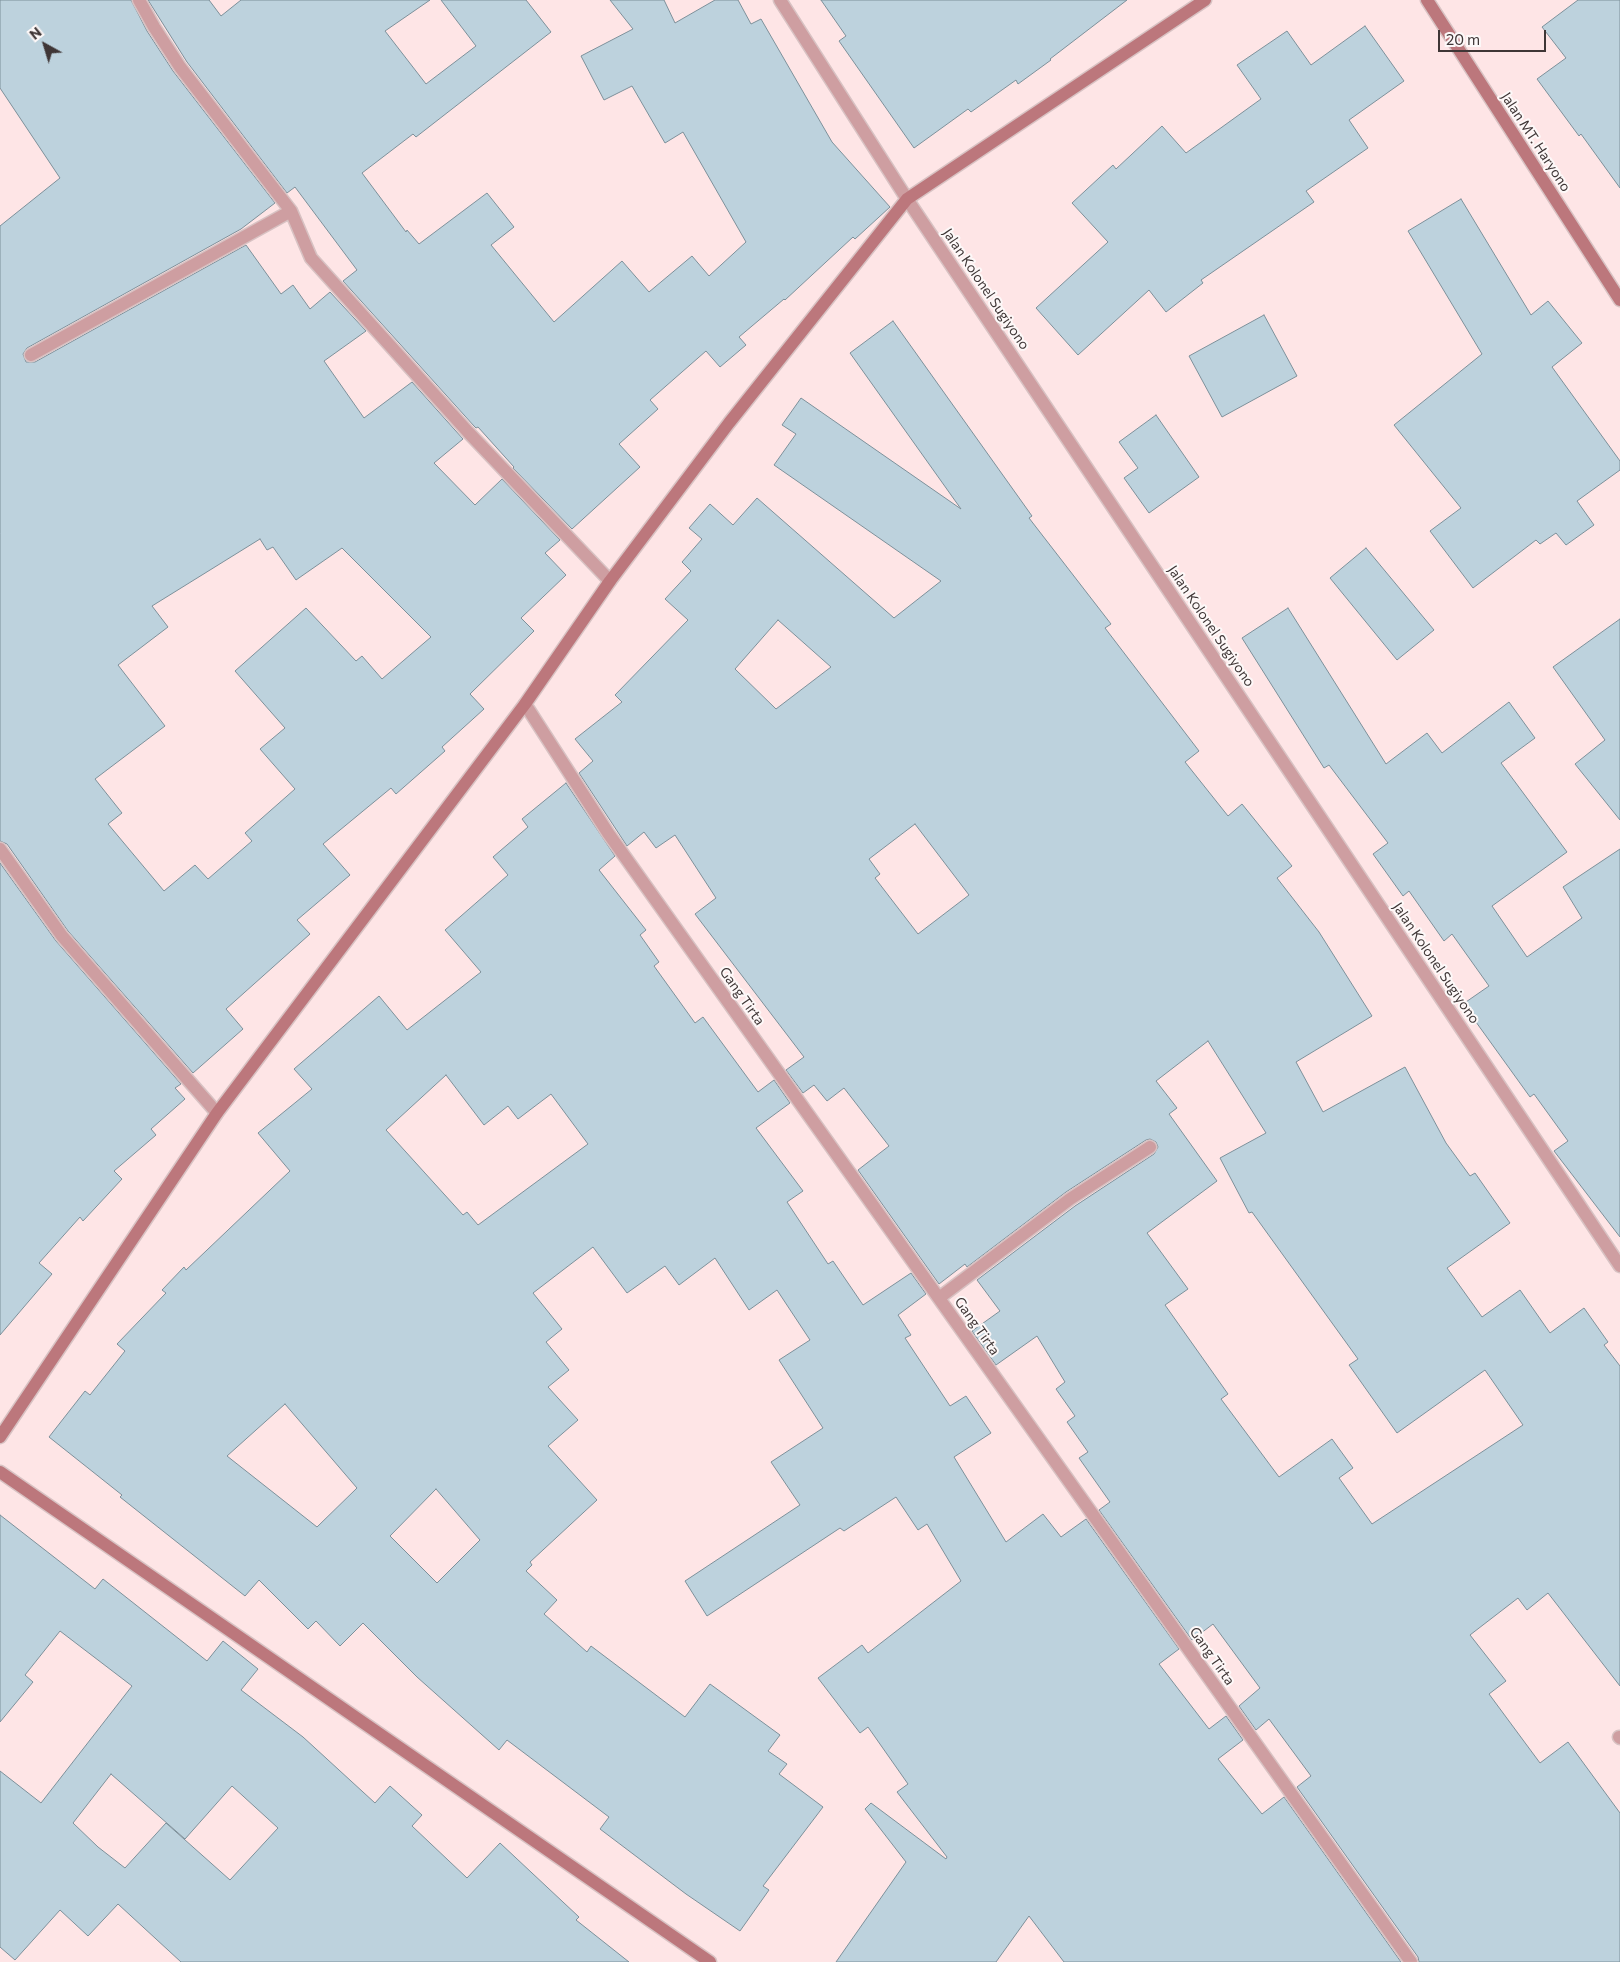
<!DOCTYPE html>
<html>
<head>
<meta charset="utf-8">
<style>
	body { margin:0 }
	#map { position:relative; width:1620px; height:1962px; overflow:hidden; background:#fee5e6; font-family:Commissioner,sans-serif }
	canvas { display:block }
	.north { position:absolute; left:20px; top:20px; width:50px; height:50px; -webkit-text-stroke:4px #fdf8f8; paint-order:stroke; rotate:321deg; font-size:14px; font-weight:700; line-height:20px; text-align:center; color:#3f3636 }
	.north::after { content:''; display:block; margin:auto; width:18px; height:22px; background:#3f3636; clip-path:polygon(50% 0,100% 100%,50% 72%,0 100%) }
	.scale { position:absolute; left:1438px; top:30px; width:108px; height:22px; box-sizing:border-box; border:2px solid #3f3636; border-top:0; padding-left:6px; font-size:15px; line-height:18px; white-space:nowrap; color:#3f3636; -webkit-text-stroke:4px #fdf8f8; paint-order:stroke }
</style>
</head>
<body>
<div id="map">
<canvas width="1620" height="1962"></canvas>
<div class="north">N</div>
<div class="scale">20 m</div>
</div>
<script>
const ctx = document.querySelector('canvas').getContext('2d');
ctx.lineJoin = 'round';
function paint(path, color) { ctx.fillStyle = color; ctx.fill(path, 'evenodd'); }
const toPath = rows => new Path2D(rows.map(r => 'M' + r).join(''));
function strokePath(path, color, width, dash) { ctx.strokeStyle = color; ctx.lineWidth = width; ctx.lineCap = dash ? 'butt' : 'round'; ctx.setLineDash(dash || []); ctx.stroke(path); }
function drawText(font, color, halo, rows, align = 'center') {
  ctx.font = font + ' Commissioner,sans-serif'; ctx.lineWidth = 4; ctx.setLineDash([]); ctx.textBaseline = 'middle'; ctx.strokeStyle = halo; ctx.fillStyle = color; for (const [text, x, y, turn = 0] of rows) {
    ctx.save(); ctx.translate(x, y); ctx.rotate((+turn || 0) * Math.PI / 180); ctx.textAlign = isNaN(turn) ? turn : align; if (halo) ctx.strokeText(text, 0, 0); ctx.fillText(text, 0, 0); ctx.restore();
  }
}
const building = toPath([
	[0,0,131,0,147,31,173,71,275,203,241,229,27,348,23,354,26,362,35,362,246,245,281,294,293,285,310,309,330,292,366,331,324,361,364,418,412,382,463,439,434,463,475,505,502,479,560,540,545,553,566,575,521,618,534,631,470,694,484,709,442,747,445,751,396,794,391,788,323,844,350,875,297,920,310,934,226,1009,243,1029,193,1073,68,931,7,844,0,841,0,226,60,178,0,88,0,0],
	[260,539,267,550,273,547,296,580,342,548,431,637,382,679,362,656,356,661,306,608,235,671,285,728,260,749,295,789,245,833,252,841,208,879,195,865,164,891,108,824,122,813,95,779,165,726,118,665,168,627,152,606,260,539],
	[148,0,209,0,221,16,241,0,430,0,385,31,426,84,476,46,441,0,526,0,551,32,416,137,413,134,362,173,406,232,407,230,419,244,487,193,514,227,491,245,554,322,622,261,649,292,692,256,709,276,746,242,683,132,665,143,632,86,604,100,581,56,633,29,610,0,664,0,675,23,715,0,738,0,751,24,761,19,832,142,890,207,855,239,853,237,785,300,784,299,739,337,746,345,720,367,706,351,650,400,658,409,619,444,640,467,572,529,513,468,514,467,478,427,476,428,474,426,343,281,357,270,295,187,287,193,187,62,148,0],
	[821,0,1127,0,1050,59,1051,60,1018,84,1016,80,971,112,968,109,914,148,839,41,846,36,821,0],
	[1578,0,1620,0,1620,188,1581,134,1579,136,1537,79,1566,58,1542,27,1578,0],
	[1365,26,1404,81,1349,120,1368,148,1306,191,1314,202,1201,280,1203,283,1166,312,1149,290,1078,355,1036,308,1108,242,1072,203,1113,165,1116,169,1162,126,1186,153,1261,99,1237,65,1287,31,1311,65,1365,26],
	[1461,199,1531,315,1548,301,1582,343,1552,367,1620,461,1620,470,1577,501,1594,525,1566,545,1556,533,1540,544,1536,540,1473,588,1430,531,1461,508,1394,425,1482,354,1408,231,1461,199],
	[1264,315,1297,376,1222,417,1189,356,1264,315],
	[893,321,1032,516,1029,518,1111,624,1105,628,1199,751,1185,762,1228,816,1242,804,1292,866,1277,878,1319,932,1372,1016,1296,1062,1323,1112,1405,1067,1446,1143,1470,1176,1475,1173,1510,1223,1447,1268,1482,1317,1520,1290,1550,1333,1584,1308,1608,1342,1604,1345,1620,1366,1620,1686,1548,1593,1527,1610,1518,1598,1470,1635,1506,1681,1489,1694,1540,1763,1568,1742,1620,1813,1620,1962,1419,1962,1418,1957,1297,1787,1311,1776,1269,1719,1256,1730,1239,1706,1260,1688,1213,1624,1192,1640,1099,1510,1110,1502,1079,1458,1088,1452,1067,1422,1075,1416,1056,1389,1065,1382,1037,1336,996,1365,972,1331,1000,1311,977,1280,1075,1206,1154,1154,1158,1147,1156,1142,1150,1139,1146,1140,1066,1192,967,1267,965,1264,939,1284,858,1170,889,1146,844,1088,827,1101,814,1085,803,1093,786,1070,804,1057,695,914,716,898,675,835,656,848,644,832,627,846,579,773,593,761,575,739,622,702,615,695,688,620,665,599,691,571,682,562,702,539,689,528,710,504,733,525,757,498,894,618,941,581,774,465,796,434,782,425,801,398,961,509,850,353,893,321],
	[778,620,831,667,776,709,735,669,778,620],
	[915,824,969,895,918,934,875,878,880,874,869,859,915,824],
	[1208,1041,1266,1133,1220,1158,1249,1213,1252,1212,1358,1359,1349,1365,1397,1433,1485,1370,1523,1425,1372,1524,1339,1478,1353,1468,1332,1439,1279,1477,1221,1399,1228,1394,1165,1305,1188,1289,1147,1233,1217,1181,1169,1114,1177,1108,1156,1081,1208,1041],
	[1156,415,1199,477,1149,513,1124,478,1138,468,1119,442,1156,415],
	[1366,548,1434,630,1397,660,1330,578,1366,548],
	[1288,608,1386,764,1427,733,1442,753,1509,702,1535,738,1501,763,1567,852,1492,906,1527,957,1582,918,1563,887,1620,849,1620,1237,1554,1151,1568,1141,1534,1094,1530,1097,1463,1004,1489,986,1452,934,1444,941,1409,891,1403,896,1373,854,1388,843,1329,765,1324,768,1242,638,1288,608],
	[1620,619,1620,820,1575,764,1605,740,1553,667,1620,619],
	[566,783,615,856,599,870,646,930,640,935,659,962,654,966,695,1023,703,1017,758,1092,774,1080,790,1103,756,1128,803,1191,787,1202,828,1264,833,1261,863,1305,911,1273,926,1294,898,1315,911,1335,905,1338,950,1406,966,1396,991,1433,954,1457,1006,1542,1043,1514,1061,1537,1086,1519,1179,1649,1159,1664,1209,1729,1226,1716,1243,1740,1218,1759,1262,1814,1284,1797,1401,1962,1064,1962,1029,1916,996,1962,836,1962,906,1862,865,1809,871,1803,946,1859,947,1857,897,1792,908,1784,868,1727,860,1733,818,1678,862,1645,868,1653,961,1581,927,1524,918,1530,896,1497,844,1531,840,1528,707,1616,685,1581,800,1505,771,1462,823,1428,779,1360,810,1340,777,1290,749,1310,715,1258,679,1285,665,1266,627,1293,593,1247,533,1293,562,1329,546,1342,569,1370,548,1387,578,1420,548,1446,597,1500,530,1562,532,1565,526,1571,557,1600,544,1614,587,1652,591,1646,685,1717,710,1684,780,1735,768,1751,787,1764,779,1774,823,1807,763,1886,769,1890,740,1931,686,1894,600,1829,609,1817,507,1740,499,1750,417,1677,363,1623,340,1646,316,1621,308,1629,259,1580,245,1596,120,1497,122,1495,49,1437,85,1391,90,1395,125,1351,117,1344,166,1293,162,1290,184,1267,186,1270,290,1171,258,1133,312,1089,294,1069,379,996,407,1030,481,972,445,930,508,875,493,857,528,827,522,819,566,783],
	[446,1075,484,1125,508,1106,518,1119,551,1094,588,1144,478,1225,467,1212,463,1215,386,1130,446,1075],
	[285,1404,357,1488,317,1527,227,1456,285,1404],
	[436,1489,480,1540,437,1583,390,1536,436,1489],
	[0,863,56,941,181,1084,175,1088,185,1099,151,1129,156,1135,114,1171,122,1179,83,1221,80,1217,39,1263,52,1274,0,1335,0,863],
	[0,1515,95,1589,103,1579,207,1661,223,1641,258,1669,241,1690,303,1737,375,1803,390,1786,422,1815,412,1826,467,1878,500,1843,579,1917,576,1920,629,1962,181,1962,118,1904,88,1936,60,1910,15,1960,0,1947,0,1771,41,1803,132,1686,60,1631,25,1675,33,1682,0,1722,0,1515],
	[111,1774,185,1839,232,1786,278,1828,230,1880,166,1823,125,1868,98,1847,73,1823,111,1774]
]);
paint(building, '#bdd2dd');
strokePath(building, '#7d909a', 1);
const minor = toPath([
	[139,0,154,27,180,67,291,211],
	[780,0,907,199,1620,1266],
	[31,355,291,211,311,258,468,432,610,581],
	[525,704,608,833,1411,1962],
	[0,849,62,936,217,1113],
	[939,1298,1070,1199,1150,1147],
	[1619,1737,1620,1738]
]);
const secondary = toPath([
	[1427,0,1620,300],
	[0,1437,217,1113,525,704,610,581,729,423,907,199,1205,0],
	[0,1472,710,1962]
]);
strokePath(minor, '#d8c2c3', 15);
strokePath(secondary, '#d8c2c3', 15);
strokePath(minor, '#ce9ea1', 12);
strokePath(secondary, '#bc777c', 12);
drawText('14px', '#3f3636', '#fdf8f8', [
	["Jalan MT. Haryono",1536,142,57],
	["Jalan Kolonel Sugiyono",986,289,56],
	["Jalan Kolonel Sugiyono",1211,626,56],
	["Jalan Kolonel Sugiyono",1436,963,56],
	["Gang Tirta",742,996,55],
	["Gang Tirta",977,1326,55],
	["Gang Tirta",1212,1656,55]
]);
</script>
</body>
</html>
